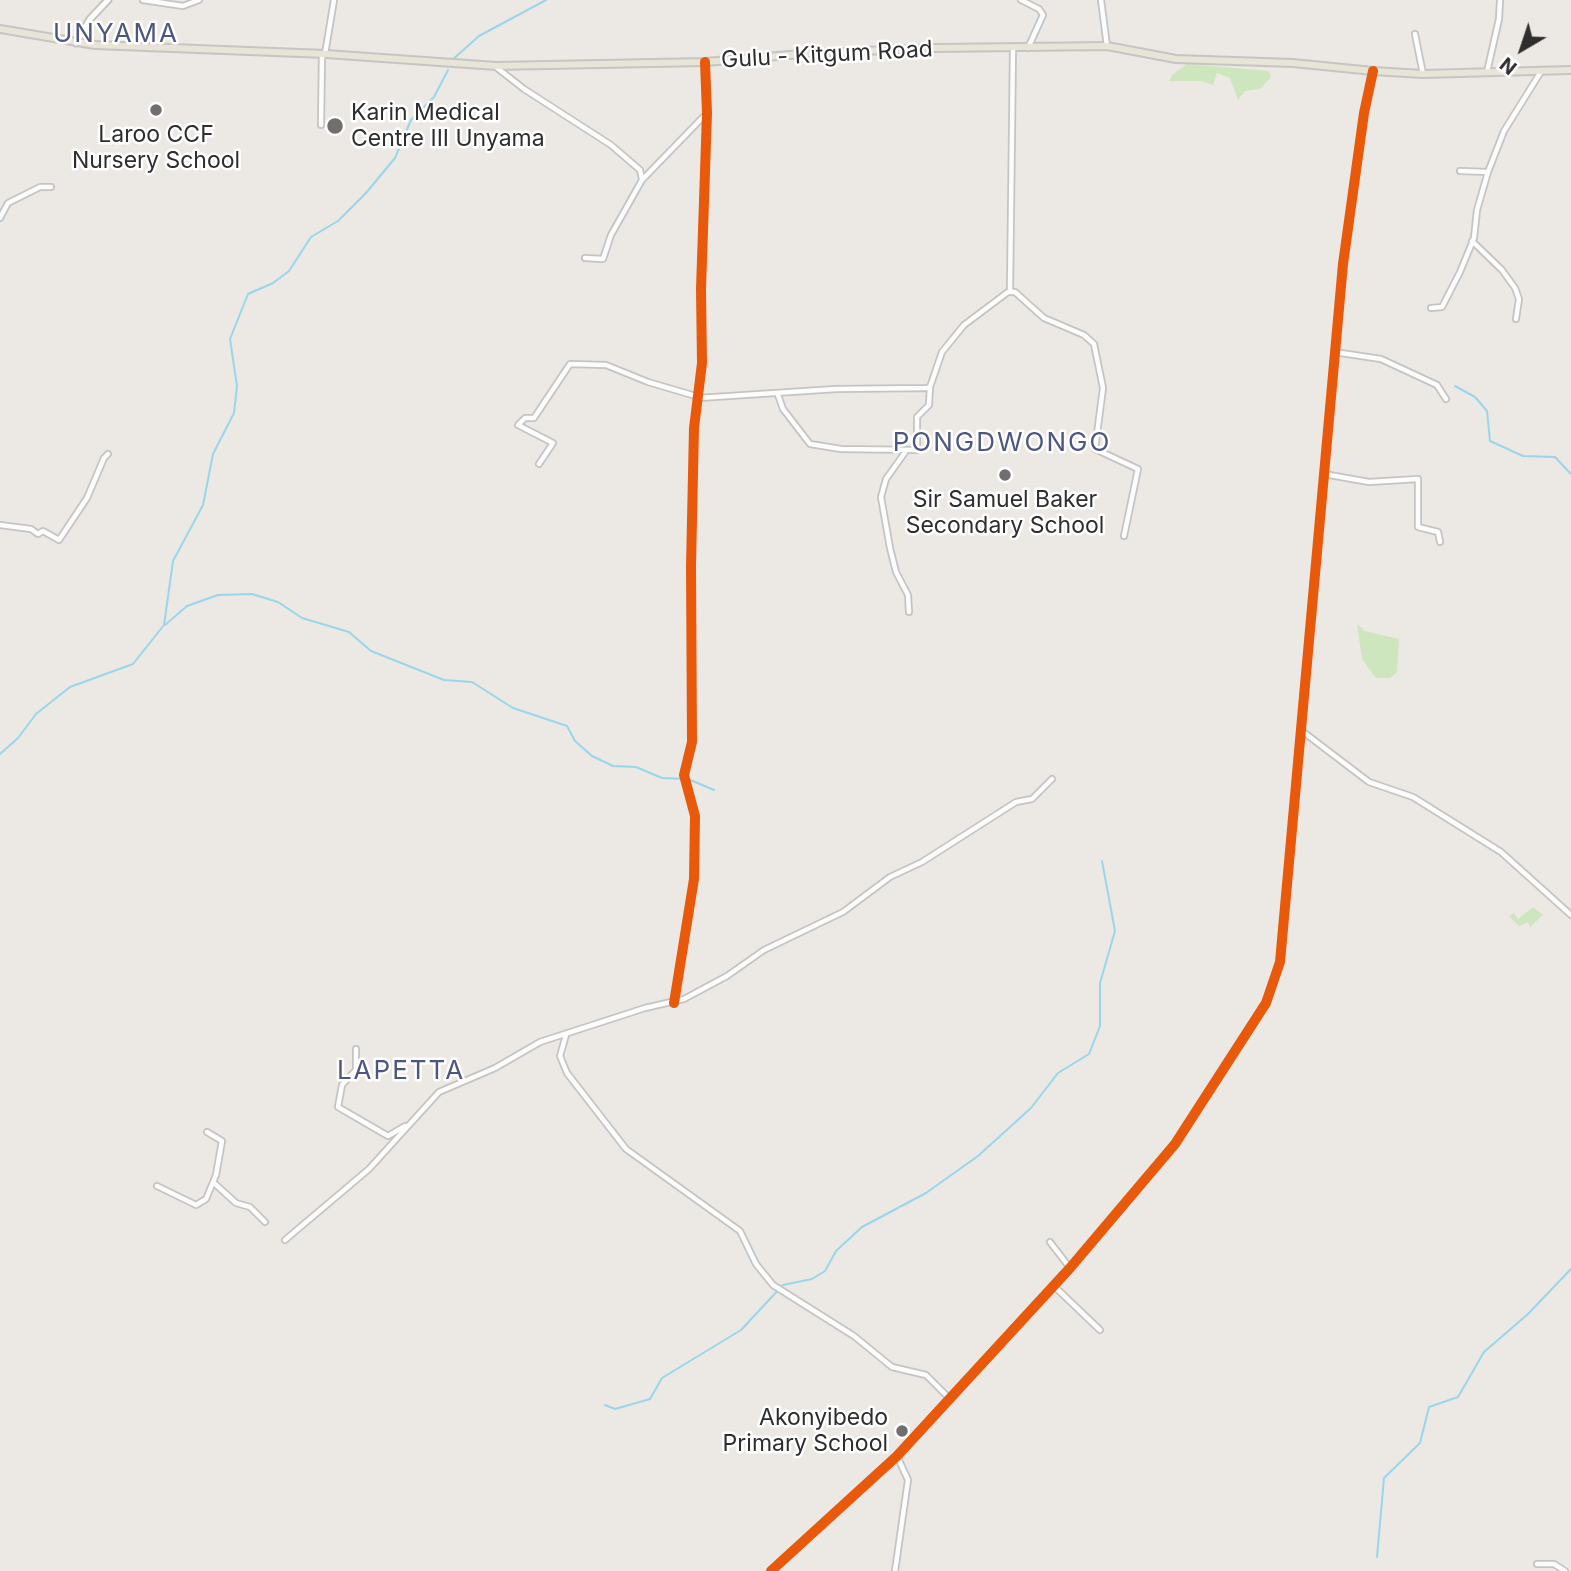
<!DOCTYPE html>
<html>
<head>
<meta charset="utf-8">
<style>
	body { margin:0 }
	#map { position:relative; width:1571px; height:1571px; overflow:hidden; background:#ece8e4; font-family:Inter,sans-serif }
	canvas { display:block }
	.north { position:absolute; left:1487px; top:14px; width:70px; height:70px; -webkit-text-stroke:5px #fff; paint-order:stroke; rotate:219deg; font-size:19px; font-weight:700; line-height:28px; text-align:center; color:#2e2e2e }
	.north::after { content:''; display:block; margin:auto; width:24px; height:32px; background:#2e2e2e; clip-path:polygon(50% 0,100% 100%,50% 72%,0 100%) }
</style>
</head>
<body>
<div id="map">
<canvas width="1571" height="1571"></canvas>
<div class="north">N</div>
</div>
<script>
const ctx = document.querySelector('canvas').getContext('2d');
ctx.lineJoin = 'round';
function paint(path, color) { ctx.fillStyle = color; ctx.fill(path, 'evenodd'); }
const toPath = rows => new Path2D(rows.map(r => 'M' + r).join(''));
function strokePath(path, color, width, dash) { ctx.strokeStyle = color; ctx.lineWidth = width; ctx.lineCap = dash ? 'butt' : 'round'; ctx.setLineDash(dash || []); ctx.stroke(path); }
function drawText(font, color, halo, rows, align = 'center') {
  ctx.font = font + ' Inter,sans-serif'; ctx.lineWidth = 5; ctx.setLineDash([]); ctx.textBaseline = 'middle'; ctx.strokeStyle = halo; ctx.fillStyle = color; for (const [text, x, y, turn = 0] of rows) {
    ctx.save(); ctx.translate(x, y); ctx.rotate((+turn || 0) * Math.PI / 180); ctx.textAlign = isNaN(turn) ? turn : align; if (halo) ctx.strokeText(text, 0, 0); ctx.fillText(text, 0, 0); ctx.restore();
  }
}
paint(toPath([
	[1187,64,1269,71,1271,77,1260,89,1245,91,1238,100,1230,78,1217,73,1213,85,1201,81,1169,81,1173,74],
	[1357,624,1365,631,1399,639,1397,672,1390,678,1376,678,1362,659],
	[1533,907,1543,915,1530,927,1528,922,1519,926,1509,916,1514,913,1518,919]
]), '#cee6be');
strokePath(toPath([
	[451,61,479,36,546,0],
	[1455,386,1475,397,1487,411,1490,441,1523,456,1555,457,1571,474],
	[165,625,187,606,218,595,252,594,278,602,302,618,349,632,371,651,444,680,472,682,513,708,567,726,575,741,592,756,613,766,636,767,662,778,688,779,714,790],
	[0,754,18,738,36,714,70,687,133,664,164,625,173,561,203,505,213,454,234,413,237,386,230,339,248,294,273,283,289,271,311,237,338,221,366,193,395,158,411,120,434,97,448,70],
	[605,1405,615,1409,650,1399,662,1378,741,1330,783,1285,812,1279,825,1271,836,1251,862,1227,926,1193,978,1156,1031,1108,1058,1073,1089,1054,1100,1026,1100,983,1115,931,1102,861],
	[1377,1557,1384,1478,1420,1443,1429,1407,1458,1397,1484,1352,1528,1314,1571,1269]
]), '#99d6ec', 2);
const minor = toPath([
	[143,0,183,6,199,0],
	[1021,0,1039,9,1043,15,1028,48],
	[1101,0,1107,46],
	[1415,34,1423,74],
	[325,54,334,0],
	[496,67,524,89,611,145,640,170,642,179],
	[1487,72,1499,19,1500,0],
	[321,125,322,54],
	[1460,171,1488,172],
	[0,218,8,203,40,187,51,187],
	[1472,241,1502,270,1515,288,1519,299,1516,319],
	[585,258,603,259,611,235,642,180,707,113],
	[1010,291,1013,48],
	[1431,308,1442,307,1460,272,1474,238,1477,210,1488,172,1504,131,1542,70],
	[1334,352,1381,359,1437,385,1446,399],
	[778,395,783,409,810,444,841,449,917,450,917,417,929,405,930,387],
	[699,398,836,389,927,388,930,387,942,352,964,325,1008,292,1015,292,1044,318,1084,335,1094,344,1103,388,1095,449,1138,469,1124,536],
	[906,451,886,479,881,497,890,548,896,572,908,595,909,612],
	[539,464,553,443,518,425,525,418,534,418,570,364,606,365,648,382,699,397],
	[1324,474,1369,482,1418,479,1418,527,1438,532,1440,542],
	[0,525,31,529,38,534,43,531,59,540,87,498,104,458,108,454],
	[1302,731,1369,782,1413,797,1501,852,1571,915],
	[674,1003,694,879,695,816,684,775,692,742,691,566,694,428,702,363,701,289,707,113,705,62],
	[566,1035,560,1056,567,1073,626,1149,740,1231,756,1264,773,1285,854,1336,892,1367,926,1375,950,1399],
	[356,1049,356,1070,342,1085,338,1107,388,1136,405,1126],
	[214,1183,236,1203,250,1207,265,1222],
	[157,1186,196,1205,206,1199,216,1175,222,1141,207,1132],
	[285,1240,369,1169,439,1092,495,1068,540,1042,645,1008,684,999,727,976,764,950,843,912,890,877,922,862,1016,802,1032,799,1052,779],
	[1050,1242,1070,1268],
	[1054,1286,1100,1330],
	[1537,1564,1554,1564,1565,1571],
	[771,1571,897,1456,1070,1268,1175,1144,1266,1003,1280,962,1343,264,1364,113,1373,71],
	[895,1571,908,1480,897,1456]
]);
const tertiary = toPath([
	[76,43,90,19,108,0]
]);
const primary = toPath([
	[0,29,95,45,326,54,496,66,705,62,814,53,935,48,1107,46,1176,59,1293,63,1373,71,1423,74,1571,70]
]);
strokePath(minor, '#c5c4c5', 8);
strokePath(tertiary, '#c5c4c5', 9);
strokePath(primary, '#c6c5c4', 10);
strokePath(minor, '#fcfcfb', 4.5);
strokePath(tertiary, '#fcfcfb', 5);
strokePath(primary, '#e8e4d6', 6);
strokePath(toPath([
	[674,1003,694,879,695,816,684,775,692,742,691,566,694,428,702,363,701,289,707,113,705,62],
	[771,1571,897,1456,1070,1268,1175,1144,1266,1003,1280,962,1343,264,1364,113,1373,71]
]), '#e8590c', 10);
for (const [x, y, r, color] of [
	[156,110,7,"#706f6e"],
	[335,126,9,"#706f6e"],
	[1005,475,7,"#706f6e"],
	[902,1431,7,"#706f6e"]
]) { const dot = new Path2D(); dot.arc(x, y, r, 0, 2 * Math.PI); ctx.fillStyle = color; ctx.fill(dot); strokePath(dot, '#fff', 2.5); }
drawText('23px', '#2e2e2e', '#fff', [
	["Gulu - Kitgum Road",827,55,-3]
]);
drawText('23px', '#2e2e2e', '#fff', [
	["Karin Medical",351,113,"left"],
	["Centre III Unyama",351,139,"left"],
	["Laroo CCF",156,135],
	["Nursery School",156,161],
	["Sir Samuel Baker",1005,500],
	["Secondary School",1005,526],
	["Akonyibedo",888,1418,"right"],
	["Primary School",888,1444,"right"]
]);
ctx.letterSpacing = '2px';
drawText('26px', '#4d5680', '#fff', [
	["UNYAMA",116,34],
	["PONGDWONGO",1002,443],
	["LAPETTA",401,1071]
]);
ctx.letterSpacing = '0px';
</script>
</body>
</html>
